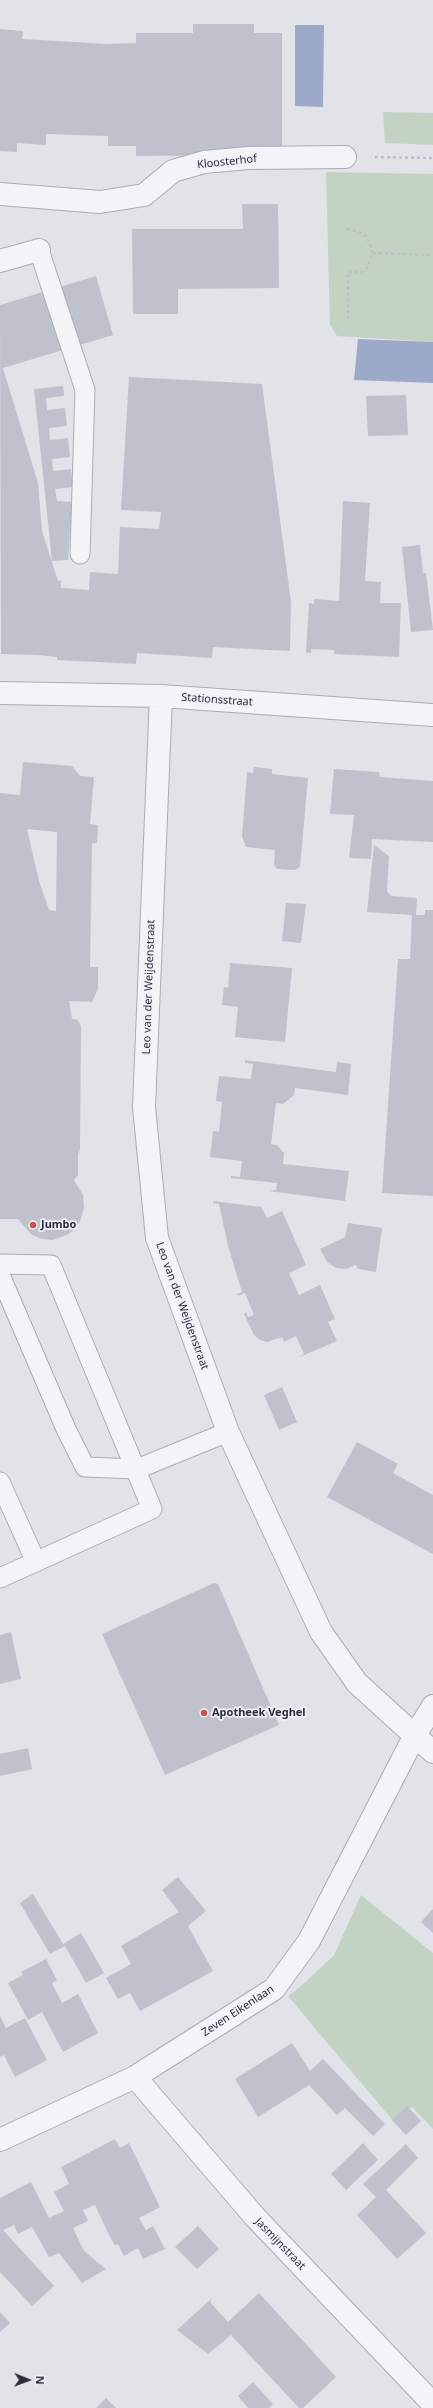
<!DOCTYPE html>
<html>
<head>
<meta charset="utf-8">
<style>
	body { margin:0 }
	#map { position:relative; width:433px; height:2408px; overflow:hidden; background:#e1e3e9; font-family:"Noto Sans",sans-serif }
	canvas { display:block }
	.north { position:absolute; left:8px; top:2360px; width:40px; height:40px; -webkit-text-stroke:3px #f1f2f7; paint-order:stroke; rotate:91deg; font-size:11px; font-weight:700; line-height:16px; text-align:center; color:#2a2d40 }
	.north::after { content:''; display:block; margin:auto; width:14px; height:18px; background:#2a2d40; clip-path:polygon(50% 0,100% 100%,50% 72%,0 100%) }
</style>
</head>
<body>
<div id="map">
<canvas width="433" height="2408"></canvas>
<div class="north">N</div>
</div>
<script>
const ctx = document.querySelector('canvas').getContext('2d');
ctx.lineJoin = 'round';
function paint(path, color) { ctx.fillStyle = color; ctx.fill(path, 'evenodd'); }
const toPath = rows => new Path2D(rows.map(r => 'M' + r).join(''));
function strokePath(path, color, width, dash) { ctx.strokeStyle = color; ctx.lineWidth = width; ctx.lineCap = dash ? 'butt' : 'round'; ctx.setLineDash(dash || []); ctx.stroke(path); }
function drawText(font, color, halo, rows, align = 'center') {
  ctx.font = font + ' "Noto Sans",sans-serif'; ctx.lineWidth = 3.5; ctx.setLineDash([]); ctx.textBaseline = 'middle'; ctx.strokeStyle = halo; ctx.fillStyle = color; for (const [text, x, y, turn = 0] of rows) {
    ctx.save(); ctx.translate(x, y); ctx.rotate((+turn || 0) * Math.PI / 180); ctx.textAlign = isNaN(turn) ? turn : align; if (halo) ctx.strokeText(text, 0, 0); ctx.fillText(text, 0, 0); ctx.restore();
  }
}
paint(toPath([
	[383,112,433,113,433,145,385,143],
	[326,172,433,174,433,342,337,336,330,325],
	[361,1895,433,1953,433,2129,412,2107,394,2122,288,1996,299,1988,334,1955]
]), '#c3d3c3');
paint(toPath([
	[295,25,324,25,323,107,295,106],
	[358,339,433,342,433,383,354,380]
]), '#9da9c8');
paint(toPath([
	[193,24,254,24,254,33,282,33,282,155,136,156,136,146,108,146,108,136,46,134,46,145,17,143,17,152,0,151,0,29,23,31,22,39,107,44,136,43,136,33,193,33],
	[242,204,278,204,279,288,178,289,178,314,133,314,132,229,243,229],
	[96,276,113,335,3,368,38,483,42,531,58,581,61,580,61,588,89,590,90,572,118,574,120,527,159,529,161,512,121,510,129,377,262,384,291,602,290,651,213,647,212,658,137,653,136,664,57,660,57,657,38,655,1,654,0,305],
	[63,386,64,396,46,398,47,410,65,408,67,426,49,428,50,440,68,438,70,457,52,459,53,471,71,469,73,487,55,489,57,501,72,502,68,560,52,561,34,389],
	[406,395,408,435,368,436,366,396],
	[343,501,370,503,365,581,381,582,380,603,401,603,399,657,334,654,334,650,311,649,311,653,306,653,309,603,314,604,314,599,339,601],
	[420,545,423,573,426,573,433,630,411,632,402,547],
	[23,762,72,766,80,776,94,777,90,824,98,825,97,843,92,843,90,967,98,967,98,989,92,1002,69,1001,72,1019,78,1020,81,1026,80,1150,78,1154,78,1175,74,1180,83,1195,84,1208,80,1221,75,1229,67,1235,53,1240,42,1239,32,1235,18,1219,0,1219,0,793,20,795],
	[27,829,57,832,56,911,49,910,39,881],
	[254,767,272,769,272,774,308,778,300,867,295,870,277,869,274,865,275,850,246,847,242,837,247,772,253,773],
	[334,769,379,772,380,777,433,781,433,842,372,839,371,859,349,858,354,815,330,814],
	[374,845,389,856,387,891,391,896,417,898,416,915,425,915,425,910,433,910,433,1196,382,1193,398,959,410,959,412,915,367,912],
	[286,903,306,904,301,943,282,941],
	[230,963,292,968,285,1042,235,1037,238,1007,222,1005,224,987,228,988],
	[245,1060,336,1072,337,1062,351,1064,348,1095,295,1088,294,1095,283,1104,276,1103,271,1144,277,1145,284,1153,283,1164,349,1171,345,1201,269,1191,276,1190,277,1183,231,1178,231,1176,240,1177,242,1161,210,1157,213,1131,219,1132,222,1102,216,1101,219,1076,251,1079,253,1064,245,1063],
	[213,1201,261,1207,267,1218,282,1211,306,1265,289,1273,299,1295,320,1285,335,1319,328,1322,337,1341,297,1358,304,1354,296,1336,284,1342,282,1337,267,1342,260,1340,254,1335,244,1314,246,1312,248,1317,254,1315,245,1293,238,1296,237,1294,242,1292,228,1246,219,1204,213,1203],
	[348,1223,382,1228,376,1272,358,1269,356,1265,346,1269,336,1268,327,1262,323,1254,320,1249,345,1237],
	[282,1387,297,1422,279,1430,264,1395],
	[357,1442,398,1464,393,1473,433,1495,433,1554,327,1497],
	[214,1583,218,1584,279,1725,165,1775,102,1634],
	[11,1632,21,1679,0,1684,0,1635],
	[28,1748,32,1769,0,1776,0,1754],
	[178,1877,206,1911,188,1926,213,1971,140,2011,130,1993,118,1999,106,1978,131,1964,121,1946,179,1912,162,1890],
	[33,1894,63,1944,81,1933,104,1973,86,1983,65,1946,50,1954,20,1903],
	[433,1909,433,1933,421,1922],
	[46,1959,57,1980,52,1983,62,2003,78,1994,98,2033,63,2052,42,2012,28,2020,8,1983,23,1975,21,1972],
	[0,2016,6,2028,25,2018,47,2060,15,2077,4,2055,0,2057],
	[292,2043,310,2071,323,2059,385,2124,373,2136,345,2108,337,2115,309,2085,258,2117,235,2079],
	[407,2106,421,2121,406,2135,392,2120],
	[115,2139,120,2148,129,2143,160,2207,139,2218,146,2230,153,2226,165,2249,143,2259,138,2248,124,2256,118,2244,115,2245,110,2237,95,2205,83,2210,88,2221,73,2228,84,2251,106,2269,82,2283,59,2253,49,2257,32,2227,18,2234,14,2225,3,2230,54,2286,32,2306,0,2272,0,2198,31,2182,49,2218,64,2211,54,2192,69,2184,61,2167],
	[363,2143,378,2160,346,2190,331,2174],
	[406,2144,418,2158,386,2190,426,2233,397,2259,357,2215,376,2197,363,2184],
	[198,2226,219,2249,197,2269,175,2247],
	[259,2293,336,2377,303,2408,299,2408,231,2335,208,2354,177,2330,212,2298,210,2302,228,2322],
	[0,2312,10,2323,0,2332],
	[253,2382,273,2404,269,2408,248,2408,238,2396],
	[106,2398,116,2408,96,2408]
]), '#bfc1cc');
const service = toPath([
	[39,250,85,390,80,554],
	[0,1264,51,1265,152,1509,0,1578],
	[0,1275,66,1429,85,1467,137,1469,228,1432],
	[0,1482,36,1562]
]);
const minor = toPath([
	[0,194,100,202,144,195,173,171,204,162,248,158,345,157],
	[0,261,39,250],
	[0,693,161,696,433,715],
	[161,696,144,1107,157,1238,228,1432,321,1632,357,1683,433,1752],
	[135,2077,255,2217,433,2404],
	[0,2140,135,2077,274,1989,309,1941,415,1735,433,1706]
]);
strokePath(service, '#aaacb6', 21);
strokePath(minor, '#aaacb6', 24);
strokePath(toPath([
	[375,157,433,158],
	[347,229,358,231,367,237,373,253,367,268,361,272,348,272,348,319],
	[373,253,433,255]
]), '#bfc0c8', 2.5, [3, 3]);
strokePath(service, '#f4f4f8', 19);
strokePath(minor, '#f4f4f8', 22);
for (const [x, y, r, color] of [
	[33,1225,4,"#ca544b"],
	[204,1713,4,"#ca544b"]
]) { const dot = new Path2D(); dot.arc(x, y, r, 0, 2 * Math.PI); ctx.fillStyle = color; ctx.fill(dot); strokePath(dot, '#f1f2f7', 1.5); }
drawText('11px', '#2a2d40', '#f1f2f7', [
	["Kloosterhof",227,162,-6],
	["Stationsstraat",217,700,4],
	["Leo van der Weijdenstraat",149,987,-88],
	["Leo van der Weijdenstraat",182,1306,70],
	["Zeven Eikenlaan",238,2011,-33],
	["Jasmijnstraat",280,2244,46]
]);
drawText('bold 11px', '#2a2d40', '#f1f2f7', [
	["Jumbo",41,1225],
	["Apotheek Veghel",212,1713]
], 'left');
</script>
</body>
</html>
